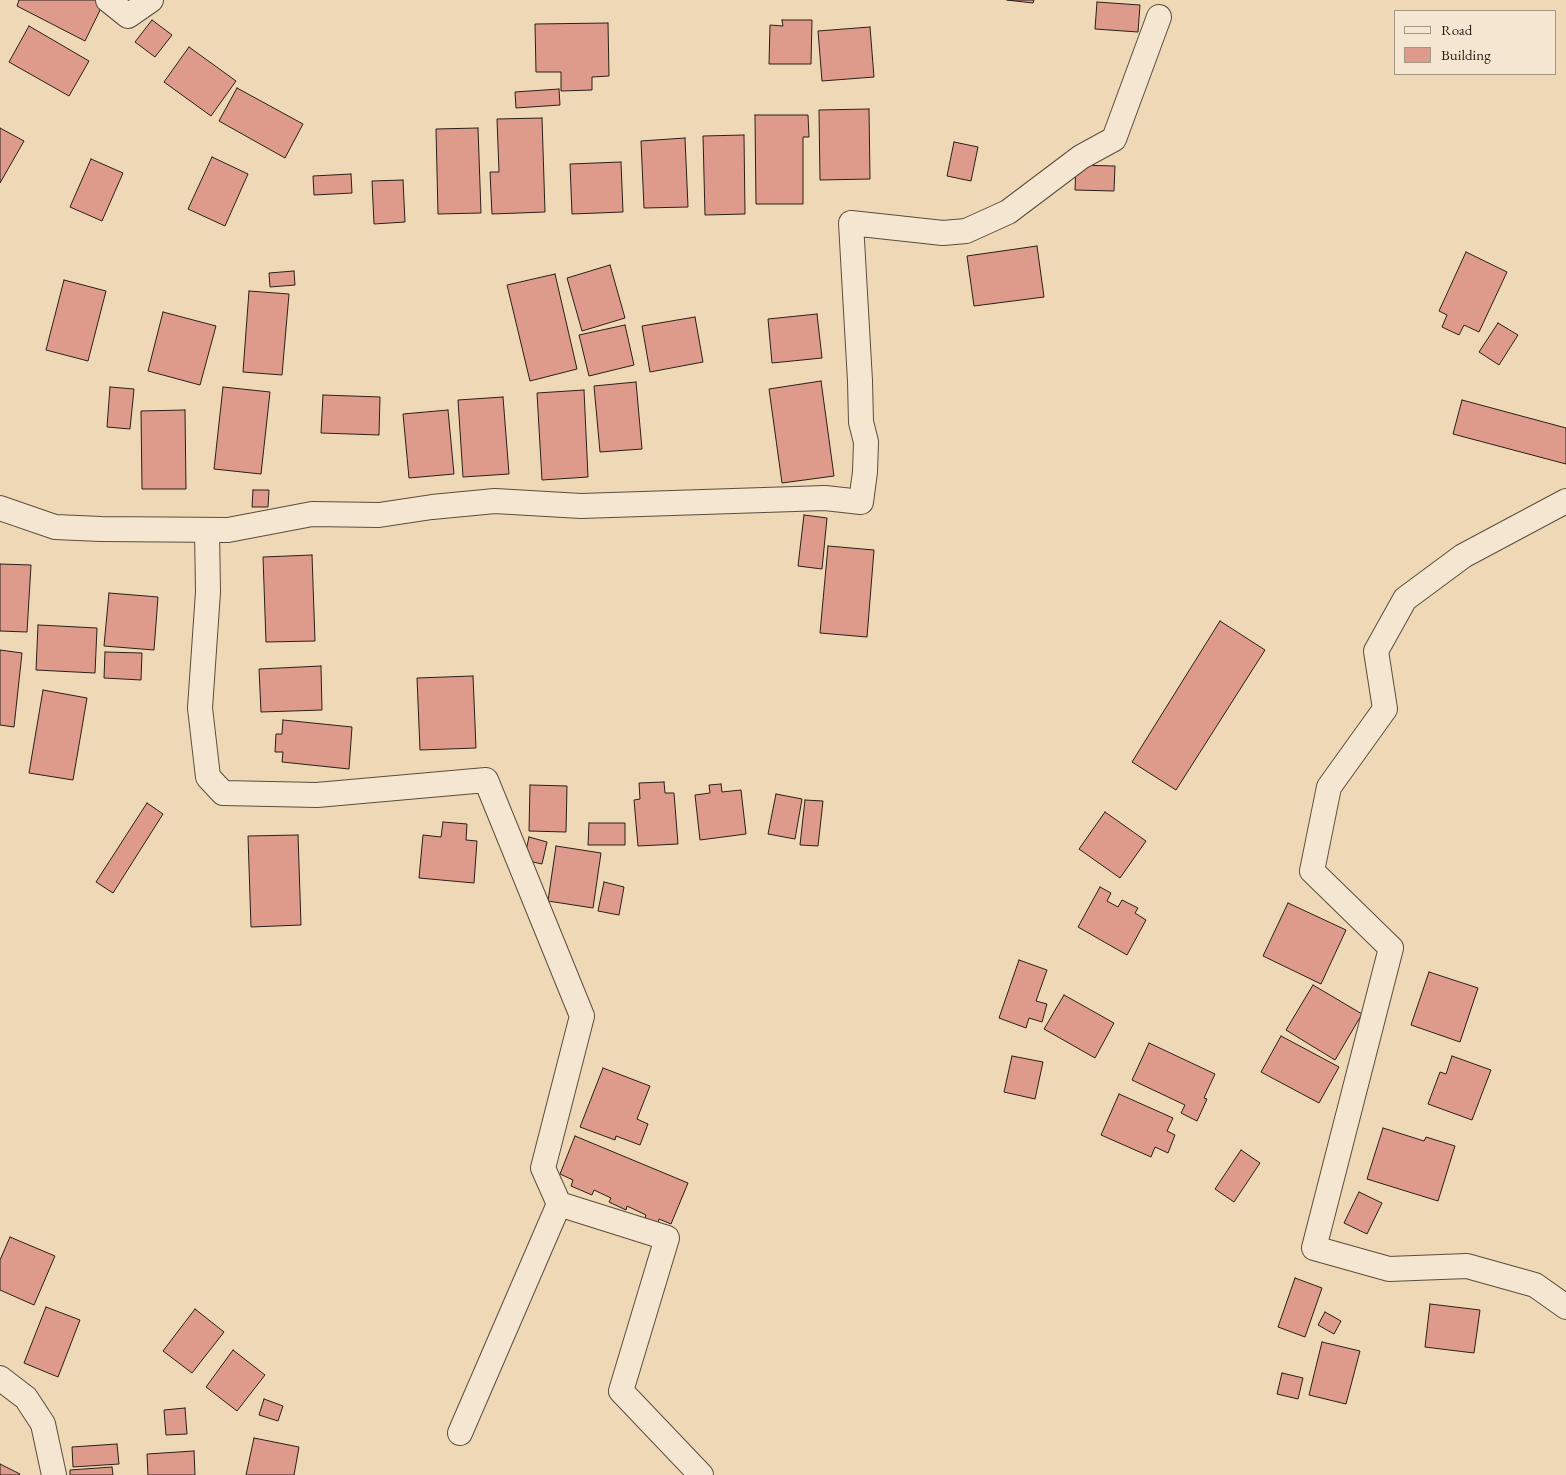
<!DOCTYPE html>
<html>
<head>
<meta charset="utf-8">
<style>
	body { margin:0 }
	#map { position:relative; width:1566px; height:1475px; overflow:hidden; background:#eed8b6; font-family:"EB Garamond",serif }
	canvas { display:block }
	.legend { position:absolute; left:1394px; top:10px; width:162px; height:65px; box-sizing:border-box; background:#f4e6d0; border:1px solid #a39686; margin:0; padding:6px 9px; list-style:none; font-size:15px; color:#2a1f16 }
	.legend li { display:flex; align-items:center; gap:10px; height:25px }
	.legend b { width:25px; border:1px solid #a39686 }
</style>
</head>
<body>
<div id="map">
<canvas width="1566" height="1475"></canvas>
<ul class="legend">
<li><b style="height:6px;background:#f4e6d0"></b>Road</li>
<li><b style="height:14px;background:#de9b8c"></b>Building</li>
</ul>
</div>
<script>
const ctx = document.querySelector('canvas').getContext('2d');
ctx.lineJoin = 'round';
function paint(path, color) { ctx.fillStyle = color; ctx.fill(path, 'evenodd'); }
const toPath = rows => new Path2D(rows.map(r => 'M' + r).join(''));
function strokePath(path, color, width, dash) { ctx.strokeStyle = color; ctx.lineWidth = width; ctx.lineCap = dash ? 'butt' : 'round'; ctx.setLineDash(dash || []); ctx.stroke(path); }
const building = toPath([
	[19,0,100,0,104,2,85,41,17,6,19,0],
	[1007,0,1034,0,1033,3,1007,0],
	[1097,2,1140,5,1138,32,1095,29,1097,2],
	[152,20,172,35,155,57,135,42,152,20],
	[782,20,812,20,811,64,769,64,770,25,783,26,782,20],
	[608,23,609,76,592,77,592,90,561,91,561,72,536,72,535,24,608,23],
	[29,26,89,61,69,96,9,62,29,26],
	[870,27,874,77,822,81,818,31,870,27],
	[189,47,236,81,211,116,164,82,189,47],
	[237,88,303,124,285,158,219,121,237,88],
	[559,89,560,105,516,108,515,92,559,89],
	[869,109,870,179,820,180,819,110,869,109],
	[755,115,808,115,809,137,803,137,803,204,756,204,755,115],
	[542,118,545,212,492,214,490,172,499,172,497,119,542,118],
	[0,128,24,141,0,183,0,128],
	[478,128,481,213,438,214,436,129,478,128],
	[744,135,745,214,705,215,703,136,744,135],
	[685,138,688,207,644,208,641,141,685,138],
	[954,142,978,147,971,181,947,176,954,142],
	[212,157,248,174,225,226,188,209,212,157],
	[91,159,123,173,102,221,70,207,91,159],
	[621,162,623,212,572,214,570,164,621,162],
	[1076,165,1115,166,1114,191,1075,190,1076,165],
	[351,174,352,193,314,195,313,176,351,174],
	[403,180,405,222,374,224,372,181,403,180],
	[1037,246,1044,297,974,306,967,256,1037,246],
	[1466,252,1507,272,1479,332,1464,325,1459,335,1442,327,1447,315,1439,311,1466,252],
	[610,265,625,318,582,331,567,278,610,265],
	[294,271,295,285,270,287,269,273,294,271],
	[555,274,577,369,530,381,507,285,555,274],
	[64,280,106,291,88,361,46,350,64,280],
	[249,291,289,294,282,375,243,372,249,291],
	[163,312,216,326,200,385,148,371,163,312],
	[817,314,822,358,772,363,768,319,817,314],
	[695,317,703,362,650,372,642,326,695,317],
	[1498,323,1518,335,1499,365,1479,352,1498,323],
	[625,325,634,365,589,376,579,335,625,325],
	[821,381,834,476,782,483,769,389,821,381],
	[636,382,642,449,600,452,594,386,636,382],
	[110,387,134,389,130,429,107,427,110,387],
	[223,387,270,392,261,474,214,469,223,387],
	[584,390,588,477,542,480,537,393,584,390],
	[323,395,380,397,379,435,321,433,323,395],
	[503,397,509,474,463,477,458,400,503,397],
	[1462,400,1566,428,1566,464,1453,434,1462,400],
	[185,410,186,489,142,489,141,411,185,410],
	[448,410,454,474,409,478,403,414,448,410],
	[253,490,269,490,268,507,252,507,253,490],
	[804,515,827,518,822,569,798,566,804,515],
	[828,546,874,550,867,637,820,633,828,546],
	[312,555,315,641,266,642,263,557,312,555],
	[0,564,31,565,27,632,0,631,0,564],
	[109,593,158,597,154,650,104,646,109,593],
	[1220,621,1265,650,1176,790,1132,762,1220,621],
	[38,625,97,628,95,673,36,670,38,625],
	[0,650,22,653,14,727,0,725,0,650],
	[105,652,142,653,141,680,104,678,105,652],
	[321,666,322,710,261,712,259,669,321,666],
	[473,676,476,748,420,750,417,678,473,676],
	[43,690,87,698,73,780,29,773,43,690],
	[283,720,352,727,349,769,282,762,283,752,275,752,276,734,282,734,283,720],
	[664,782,665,793,674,793,678,844,638,846,634,800,640,799,639,783,664,782],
	[721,784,722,792,741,790,746,834,700,840,695,795,710,793,709,785,721,784],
	[530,785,567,786,566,832,529,831,530,785],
	[776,794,802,799,795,839,768,834,776,794],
	[805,800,823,801,818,846,800,845,805,800],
	[147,803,163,814,113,893,96,882,147,803],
	[1105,812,1146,841,1120,878,1079,849,1105,812],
	[443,822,467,824,466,840,477,841,474,883,419,878,423,835,441,837,443,822],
	[589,823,625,823,625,845,588,845,589,823],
	[298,835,301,925,251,927,248,836,298,835],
	[529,837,547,842,542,864,524,860,529,837],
	[556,846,601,853,593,908,548,901,556,846],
	[604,882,624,887,619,915,598,911,604,882],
	[1100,887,1111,893,1107,901,1118,907,1122,900,1138,908,1135,913,1146,920,1127,955,1078,927,1100,887],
	[1288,903,1346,930,1321,984,1263,956,1288,903],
	[1019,960,1047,970,1036,1001,1047,1004,1042,1022,1029,1018,1026,1028,999,1018,1019,960],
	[1429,972,1478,988,1460,1042,1411,1025,1429,972],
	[1313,985,1362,1014,1335,1060,1286,1030,1313,985],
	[1064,995,1114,1023,1095,1058,1044,1029,1064,995],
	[1281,1036,1339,1067,1319,1103,1261,1072,1281,1036],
	[1149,1043,1215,1074,1204,1098,1207,1099,1197,1121,1181,1113,1185,1105,1132,1080,1149,1043],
	[1012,1056,1043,1062,1035,1099,1004,1092,1012,1056],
	[1452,1056,1491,1070,1472,1120,1428,1104,1440,1072,1446,1074,1452,1056],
	[603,1068,650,1086,637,1119,648,1124,640,1145,616,1136,615,1140,580,1127,603,1068],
	[1119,1094,1173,1118,1167,1131,1175,1135,1168,1153,1155,1147,1151,1157,1101,1135,1119,1094],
	[1383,1128,1424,1141,1426,1137,1455,1146,1438,1201,1367,1179,1383,1128],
	[575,1136,688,1183,671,1224,659,1219,658,1223,645,1218,646,1215,627,1206,626,1210,609,1202,611,1198,594,1190,592,1195,571,1186,573,1180,560,1174,575,1136],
	[1241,1150,1260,1163,1234,1202,1215,1189,1241,1150],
	[1359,1192,1382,1203,1367,1234,1344,1223,1359,1192],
	[10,1237,55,1256,34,1305,0,1290,0,1260,10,1237],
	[1295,1278,1322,1288,1305,1337,1278,1327,1295,1278],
	[1430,1304,1480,1310,1474,1353,1425,1347,1430,1304],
	[46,1307,80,1320,58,1377,24,1363,46,1307],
	[195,1309,224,1332,192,1373,163,1351,195,1309],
	[1325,1312,1341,1321,1334,1334,1318,1325,1325,1312],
	[1322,1342,1360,1351,1346,1404,1309,1395,1322,1342],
	[233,1350,265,1375,237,1411,206,1387,233,1350],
	[1282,1373,1303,1378,1298,1399,1277,1394,1282,1373],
	[264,1399,283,1406,278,1421,259,1415,264,1399],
	[185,1408,187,1434,166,1435,164,1410,185,1408],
	[254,1438,299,1447,294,1475,246,1475,254,1438],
	[117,1444,119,1464,73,1467,72,1447,117,1444],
	[194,1451,195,1475,148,1475,147,1454,194,1451],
	[0,1464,20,1474,19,1475,0,1475,0,1464],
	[112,1467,113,1475,70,1475,70,1470,112,1467]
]);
paint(building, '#de9b8c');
strokePath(building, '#2a1f16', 1);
const minor = toPath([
	[108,0,128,16,151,0],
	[1566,501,1463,556,1405,599,1376,651,1385,709,1329,787,1312,871,1391,948,1314,1248,1389,1269,1467,1266,1535,1285,1566,1307],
	[0,508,55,527,101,529,228,530,312,514,379,515,432,507,495,501,581,506,825,498,861,502,865,472,866,442,861,422,860,381,851,223,943,233,966,231,1008,212,1081,157,1114,139,1159,17],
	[207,530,208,592,200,708,208,777,223,793,317,795,486,780,582,1016,543,1168,559,1204,460,1433],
	[559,1204,667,1238,621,1391,701,1475],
	[0,1378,26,1398,43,1424,54,1475]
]);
strokePath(minor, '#5b4d3e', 26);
strokePath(minor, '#f4e6d0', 24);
</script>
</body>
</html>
